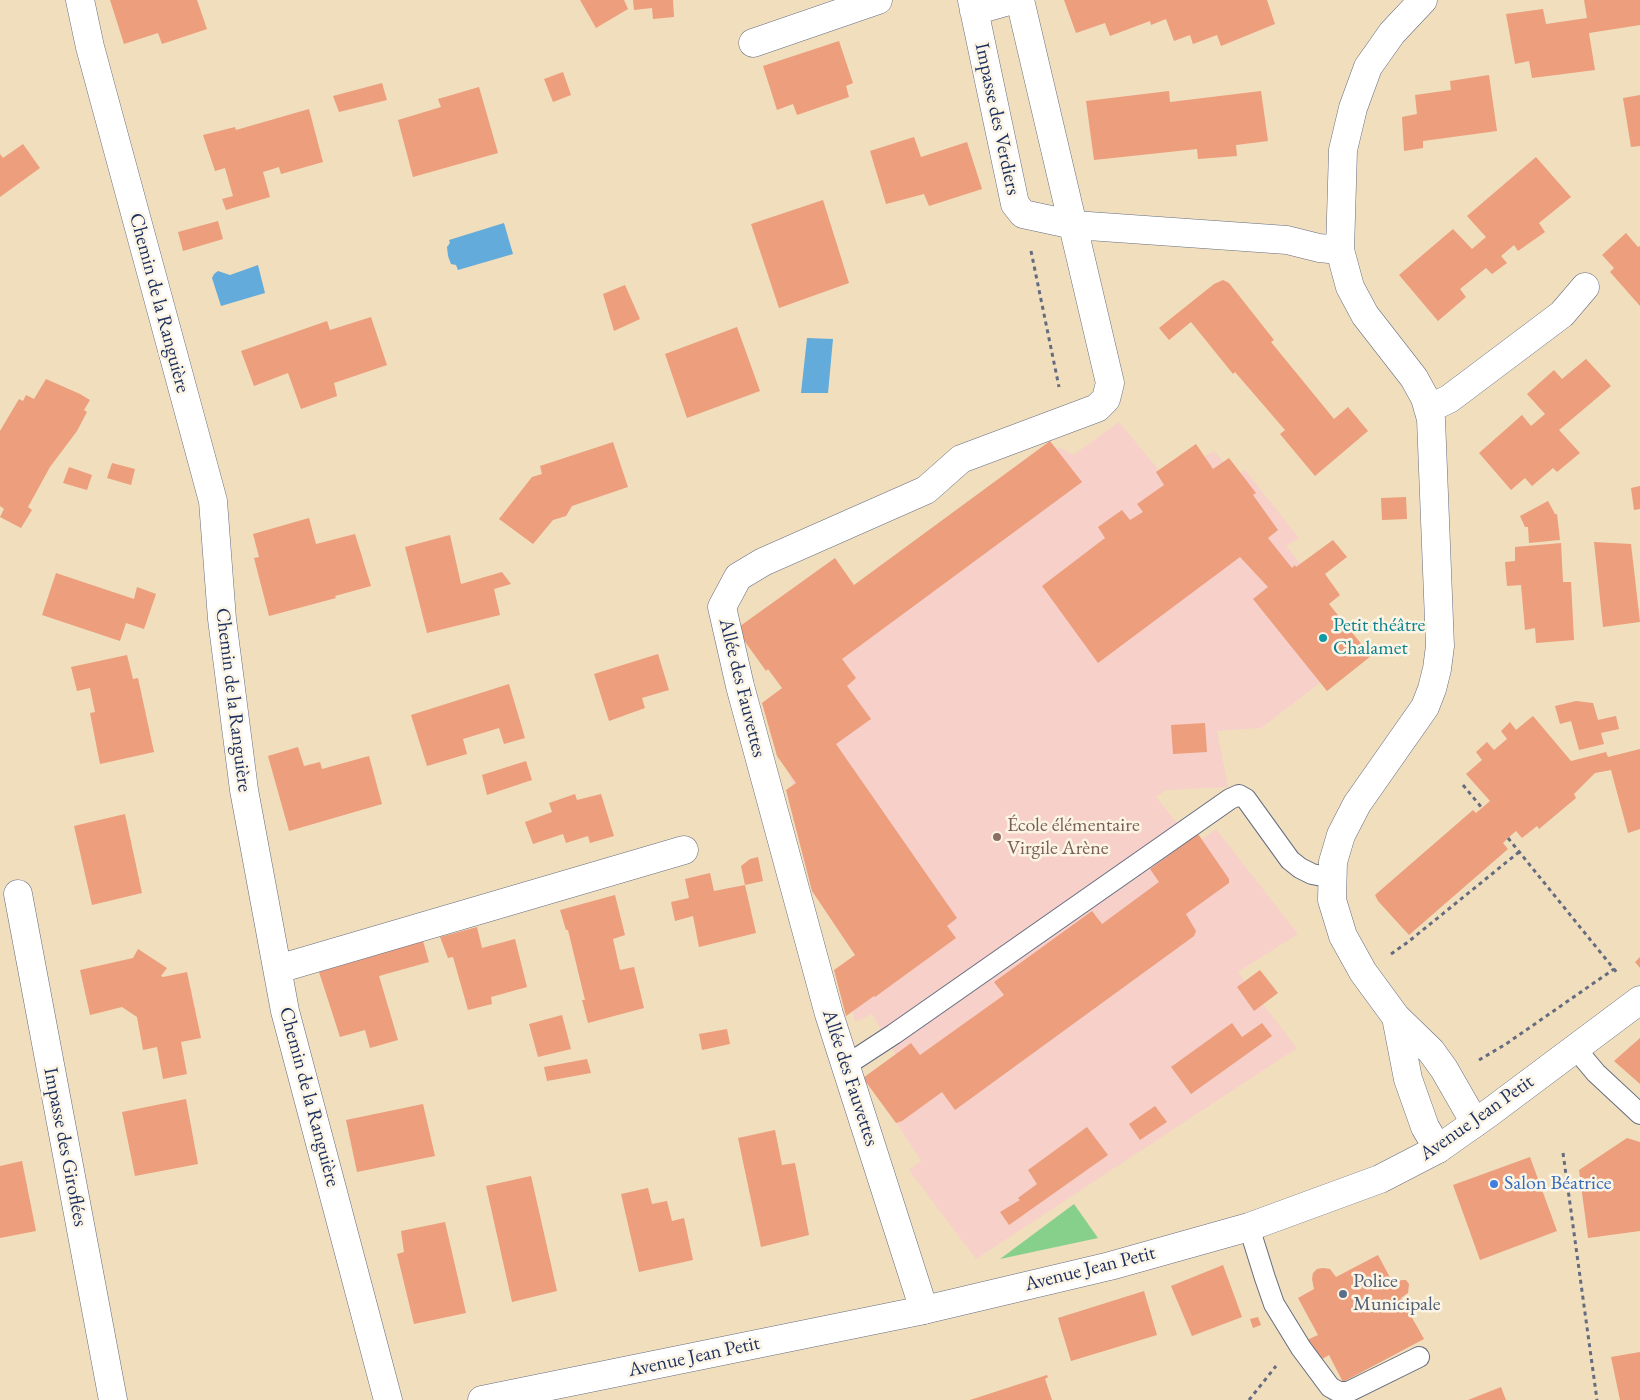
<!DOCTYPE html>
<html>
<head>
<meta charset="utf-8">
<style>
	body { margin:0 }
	canvas { display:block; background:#f0debd }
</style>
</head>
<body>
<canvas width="1640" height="1400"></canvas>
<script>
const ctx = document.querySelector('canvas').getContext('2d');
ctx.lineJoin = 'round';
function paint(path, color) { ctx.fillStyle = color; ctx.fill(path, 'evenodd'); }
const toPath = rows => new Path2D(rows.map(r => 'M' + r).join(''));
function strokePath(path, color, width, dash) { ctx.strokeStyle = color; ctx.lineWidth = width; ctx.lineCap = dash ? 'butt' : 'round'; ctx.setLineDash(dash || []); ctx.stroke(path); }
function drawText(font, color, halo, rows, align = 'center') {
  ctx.font = font + ' "EB Garamond",serif'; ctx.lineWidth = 5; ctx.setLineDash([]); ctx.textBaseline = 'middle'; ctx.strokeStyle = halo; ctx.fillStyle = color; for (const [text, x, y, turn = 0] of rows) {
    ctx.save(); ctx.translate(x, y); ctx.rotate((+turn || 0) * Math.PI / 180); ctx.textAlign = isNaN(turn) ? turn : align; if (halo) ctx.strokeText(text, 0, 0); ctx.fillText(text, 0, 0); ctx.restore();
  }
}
paint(toPath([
	[1119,422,1168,481,1214,451,1236,476,1245,470,1299,538,1286,546,1304,568,1324,680,1261,728,1217,731,1228,787,1166,790,1156,797,1195,845,1216,829,1298,934,1238,972,1297,1048,976,1259,909,1170,921,1161,871,1083,901,1063,872,1014,855,1022,845,974,864,956,821,893,772,708,788,696,744,636,858,591,1059,447,1073,455]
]), '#f7d0c9');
paint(toPath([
	[1074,1204,1098,1238,1000,1259]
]), '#86d08c');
paint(toPath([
	[504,223,513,254,458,270,456,265,451,264,448,256,447,247,450,243,449,240],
	[258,265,265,293,221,306,212,278,214,274,218,271,230,275],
	[807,338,833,339,828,393,801,393]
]), '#63abda');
paint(toPath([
	[110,0,197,0,207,29,162,44,158,33,124,44],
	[580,0,624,0,628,9,596,28],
	[633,0,673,0,674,17,653,19,652,8,634,10],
	[1064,0,1267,0,1275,24,1221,46,1217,35,1193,44,1190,35,1174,41,1166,19,1151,25,1150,21,1110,36,1105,23,1076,33],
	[1584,0,1640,0,1640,25,1589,33,1595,70,1532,78,1529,61,1515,64,1506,14,1543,9,1546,24,1587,18],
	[839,41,853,83,846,86,849,97,797,115,793,104,777,110,763,66],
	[563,72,571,95,553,102,544,79],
	[1489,75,1497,131,1423,141,1423,148,1404,151,1402,117,1417,114,1415,95,1451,90,1450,81],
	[382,83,387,100,339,112,333,96],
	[479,87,498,153,413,177,398,120,441,107,438,99],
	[1169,91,1170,102,1261,91,1268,141,1236,145,1237,156,1198,159,1197,149,1094,160,1086,101],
	[1640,95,1640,146,1631,147,1623,98],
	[309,109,323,162,281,174,279,167,263,172,270,197,226,210,222,199,233,196,225,168,215,171,203,135,235,127,236,130],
	[914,137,921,157,967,142,982,189,929,206,924,194,886,204,870,151],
	[23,144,40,168,0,197,0,154,3,158],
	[1536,157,1571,197,1539,223,1545,232,1518,251,1514,245,1501,256,1507,263,1492,274,1486,268,1460,289,1466,297,1438,321,1399,275,1453,229,1472,249,1486,237,1467,216],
	[823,200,849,283,779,308,751,224],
	[218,221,223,239,183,251,178,232],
	[1626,233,1638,247,1640,246,1640,306,1610,272,1614,268,1602,255],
	[1223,280,1229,283,1274,340,1271,342,1334,419,1348,407,1368,431,1315,476,1280,434,1285,430,1235,372,1233,374,1191,322,1169,340,1159,328,1214,284],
	[625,285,640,319,614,331,603,294],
	[371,317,387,365,334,383,337,396,301,409,288,373,254,386,241,351,327,321,330,330],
	[737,327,760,391,687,418,665,354],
	[1586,359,1611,386,1559,430,1580,453,1557,472,1553,468,1532,486,1525,478,1511,490,1479,453,1522,415,1531,426,1545,414,1527,394,1554,370,1562,379],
	[46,379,80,394,90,400,84,410,87,412,77,431,50,467,28,507,32,510,21,528,0,517,4,509,0,506,0,431,19,399,23,401,26,395,34,399],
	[1050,441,1082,482,842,659,856,678,847,686,871,719,836,744,957,918,947,926,956,938,875,997,874,996,846,1016,834,970,855,955,812,891,786,790,796,783,777,756,762,703,782,688,768,669,766,671,736,629,835,558,854,585],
	[613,442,628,487,572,506,566,516,553,520,533,544,499,519,532,477,542,474,540,466],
	[1196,444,1213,469,1229,458,1256,493,1253,495,1278,530,1268,538,1292,568,1295,565,1296,567,1333,540,1347,557,1325,574,1340,595,1329,604,1371,656,1327,691,1253,599,1268,587,1240,557,1098,663,1042,586,1105,538,1098,527,1122,510,1130,520,1143,512,1137,504,1164,485,1156,472],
	[112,463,135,469,131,485,107,478],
	[69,467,92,475,87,490,63,483],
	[1640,486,1640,509,1634,510,1631,488],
	[1406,497,1407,519,1382,520,1381,498],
	[1548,501,1555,514,1557,514,1560,540,1529,543,1528,527,1525,527,1520,516],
	[309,518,316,544,355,534,371,586,335,596,336,598,269,616,254,558,259,557,253,534],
	[450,535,461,584,502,572,511,584,494,589,500,615,427,633,405,547],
	[1594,542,1631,544,1640,622,1603,627],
	[1561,543,1563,582,1571,582,1574,640,1536,643,1535,628,1525,630,1521,585,1507,586,1505,562,1515,561,1515,547],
	[56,573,134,599,137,587,156,594,144,629,126,623,120,641,42,615],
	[658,654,669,690,642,698,645,708,609,721,594,674],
	[127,655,133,679,138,678,154,752,100,764,90,713,95,712,90,688,77,691,71,667],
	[509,684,525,738,504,744,499,728,463,739,467,754,427,766,411,715],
	[1576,701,1593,703,1598,720,1616,716,1619,729,1601,733,1604,744,1579,750,1571,721,1560,724,1555,706],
	[1533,716,1571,761,1606,752,1608,757,1640,749,1640,829,1628,833,1611,770,1595,773,1574,794,1576,798,1539,829,1537,826,1522,838,1516,831,1508,838,1503,843,1508,849,1409,935,1378,901,1375,895,1473,810,1476,813,1490,801,1466,774,1482,760,1476,752,1487,742,1494,750,1507,739,1501,731,1510,722,1516,730],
	[1205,723,1207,752,1173,754,1171,725],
	[298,747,304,766,320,762,322,769,369,756,382,804,289,831,268,756],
	[526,761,532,780,487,795,482,775],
	[575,794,577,800,601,794,614,836,590,843,588,836,566,843,563,834,533,844,525,822,552,812,549,803],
	[125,814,142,893,92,905,74,826],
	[1198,834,1229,879,1229,883,1186,914,1196,931,1194,936,955,1110,942,1092,902,1121,896,1123,863,1078,911,1043,920,1055,1004,995,994,982,1092,911,1102,924,1159,882,1150,869],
	[758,857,763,881,745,885,741,866,750,859],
	[710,873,714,891,745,885,756,933,699,947,693,916,675,921,671,902,689,898,685,879],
	[615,895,625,935,613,939,620,970,634,967,644,1008,588,1023,582,1000,585,1000,568,930,566,930,560,910],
	[477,927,482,948,515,939,527,987,491,997,492,1004,468,1010,453,957,448,958,440,937],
	[423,941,429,962,379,976,398,1040,370,1048,365,1030,340,1037,319,972],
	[138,949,167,968,161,976,163,977,187,972,201,1038,181,1042,187,1074,163,1079,157,1047,143,1050,137,1017,122,1007,90,1015,80,970,133,958],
	[1640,957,1640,968,1635,962],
	[1260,970,1278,993,1254,1011,1237,987],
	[562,1015,571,1049,538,1057,529,1024],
	[1232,1023,1242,1037,1262,1023,1272,1036,1191,1094,1171,1067],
	[727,1029,730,1044,702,1050,699,1034],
	[1640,1038,1640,1084,1614,1061],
	[587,1059,591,1073,547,1081,544,1067],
	[186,1099,198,1164,135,1176,122,1112],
	[423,1104,435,1156,357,1172,346,1120],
	[1155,1106,1167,1122,1140,1140,1129,1124],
	[1087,1127,1108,1155,1009,1225,1000,1212,1020,1200,1018,1198,1037,1184,1028,1170],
	[775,1130,782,1165,795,1163,809,1235,761,1247,738,1138],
	[1627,1138,1640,1142,1640,1231,1588,1238,1579,1170],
	[1530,1157,1557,1231,1480,1260,1453,1185],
	[22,1161,36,1231,0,1238,0,1166],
	[531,1176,557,1291,512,1302,486,1186],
	[648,1188,652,1204,667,1201,672,1221,684,1218,693,1260,639,1272,621,1194],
	[445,1222,466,1313,414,1324,397,1254,404,1252,401,1231],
	[1378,1255,1393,1283,1402,1280,1406,1280,1409,1284,1408,1293,1401,1298,1424,1339,1343,1382,1329,1355,1319,1361,1307,1340,1318,1335,1298,1298,1314,1289,1312,1279,1313,1273,1317,1269,1323,1268,1330,1269,1336,1277],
	[1223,1265,1242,1317,1192,1336,1171,1286],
	[1144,1291,1157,1335,1071,1361,1058,1318],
	[1258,1317,1261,1325,1253,1328,1250,1319],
	[1640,1352,1640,1400,1620,1400,1611,1357],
	[1047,1375,1048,1377,1045,1379,1052,1400,970,1400],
	[1501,1387,1506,1400,1468,1400]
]), '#ec9e7d');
const service = toPath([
	[1575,1048,1596,1073,1640,1114],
	[845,1066,894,1034,1230,799,1239,795,1246,799,1290,860,1300,868,1312,874,1333,878],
	[1249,1227,1265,1278,1274,1304,1301,1348,1330,1387,1339,1392,1348,1392,1419,1357]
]);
const minor = toPath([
	[80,0,90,47,213,501,222,619,244,790,285,1011,388,1400],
	[972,0,1015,204,1023,214,1074,225,1287,240,1319,248,1340,250],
	[974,11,1012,0],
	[753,43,878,0],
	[1428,409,1449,399,1562,314,1585,287],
	[18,894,113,1400],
	[278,969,684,850],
	[1396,1017,1363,972,1343,936,1332,900,1333,862,1341,835,1357,804,1425,707,1432,689,1437,669,1440,646,1431,419,1425,398,1414,378,1365,315,1350,287,1340,250,1343,150,1353,108,1368,67,1392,33,1423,0],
	[1438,1149,1425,1127,1408,1079,1396,1017,1431,1051,1444,1069,1475,1123],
	[924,1310,829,1014,740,686,722,607,738,577,763,562,926,490,961,459,1097,408,1106,399,1110,383,1020,0]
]);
const tertiary = toPath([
	[482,1400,924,1310,1110,1266,1249,1227,1380,1179,1438,1149,1489,1113,1640,1000]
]);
strokePath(service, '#666c7f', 22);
strokePath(minor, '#666c7f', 29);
strokePath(tertiary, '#666c7f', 29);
strokePath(toPath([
	[1031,251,1059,387],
	[1463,785,1482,808],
	[1508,838,1618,974],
	[1391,954,1408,942,1519,852],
	[1479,1060,1506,1044,1614,969],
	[1563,1153,1597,1400],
	[1249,1400,1276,1366]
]), '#666c7f', 3, [4, 4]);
strokePath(service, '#fff', 20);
strokePath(minor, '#fff', 28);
strokePath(tertiary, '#fff', 28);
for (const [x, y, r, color] of [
	[1323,638,5,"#0f9aa8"],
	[997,837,5,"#8d6e63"],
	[1494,1184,5,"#3f7fe0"],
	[1343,1294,5,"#5c6f8a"]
]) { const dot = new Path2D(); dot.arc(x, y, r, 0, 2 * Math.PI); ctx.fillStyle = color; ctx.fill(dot); strokePath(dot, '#fcf5e5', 2); }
drawText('20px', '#1b2f5e', '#fcf5e5', [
	["Impasse des Verdiers",997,119,78],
	["Chemin de la Ranguière",159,303,75],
	["Allée des Fauvettes",742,688,76],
	["Chemin de la Ranguière",233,700,83],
	["Allée des Fauvettes",850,1078,72],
	["Chemin de la Ranguière",309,1097,75],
	["Avenue Jean Petit",1477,1118,-35],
	["Impasse des Giroflées",65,1147,79],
	["Avenue Jean Petit",1090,1269,-14],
	["Avenue Jean Petit",694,1357,-12]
]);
drawText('20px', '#0d838f', '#fcf5e5', [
	["Petit théâtre",1333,626],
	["Chalamet",1333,649]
], 'left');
drawText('20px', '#785e54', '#fcf5e5', [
	["École élémentaire",1007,826],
	["Virgile Arène",1007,849]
], 'left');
drawText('20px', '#366cbe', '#fcf5e5', [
	["Salon Béatrice",1504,1184]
], 'left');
drawText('20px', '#4e5e75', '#fcf5e5', [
	["Police",1353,1282],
	["Municipale",1353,1305]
], 'left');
</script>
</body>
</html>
